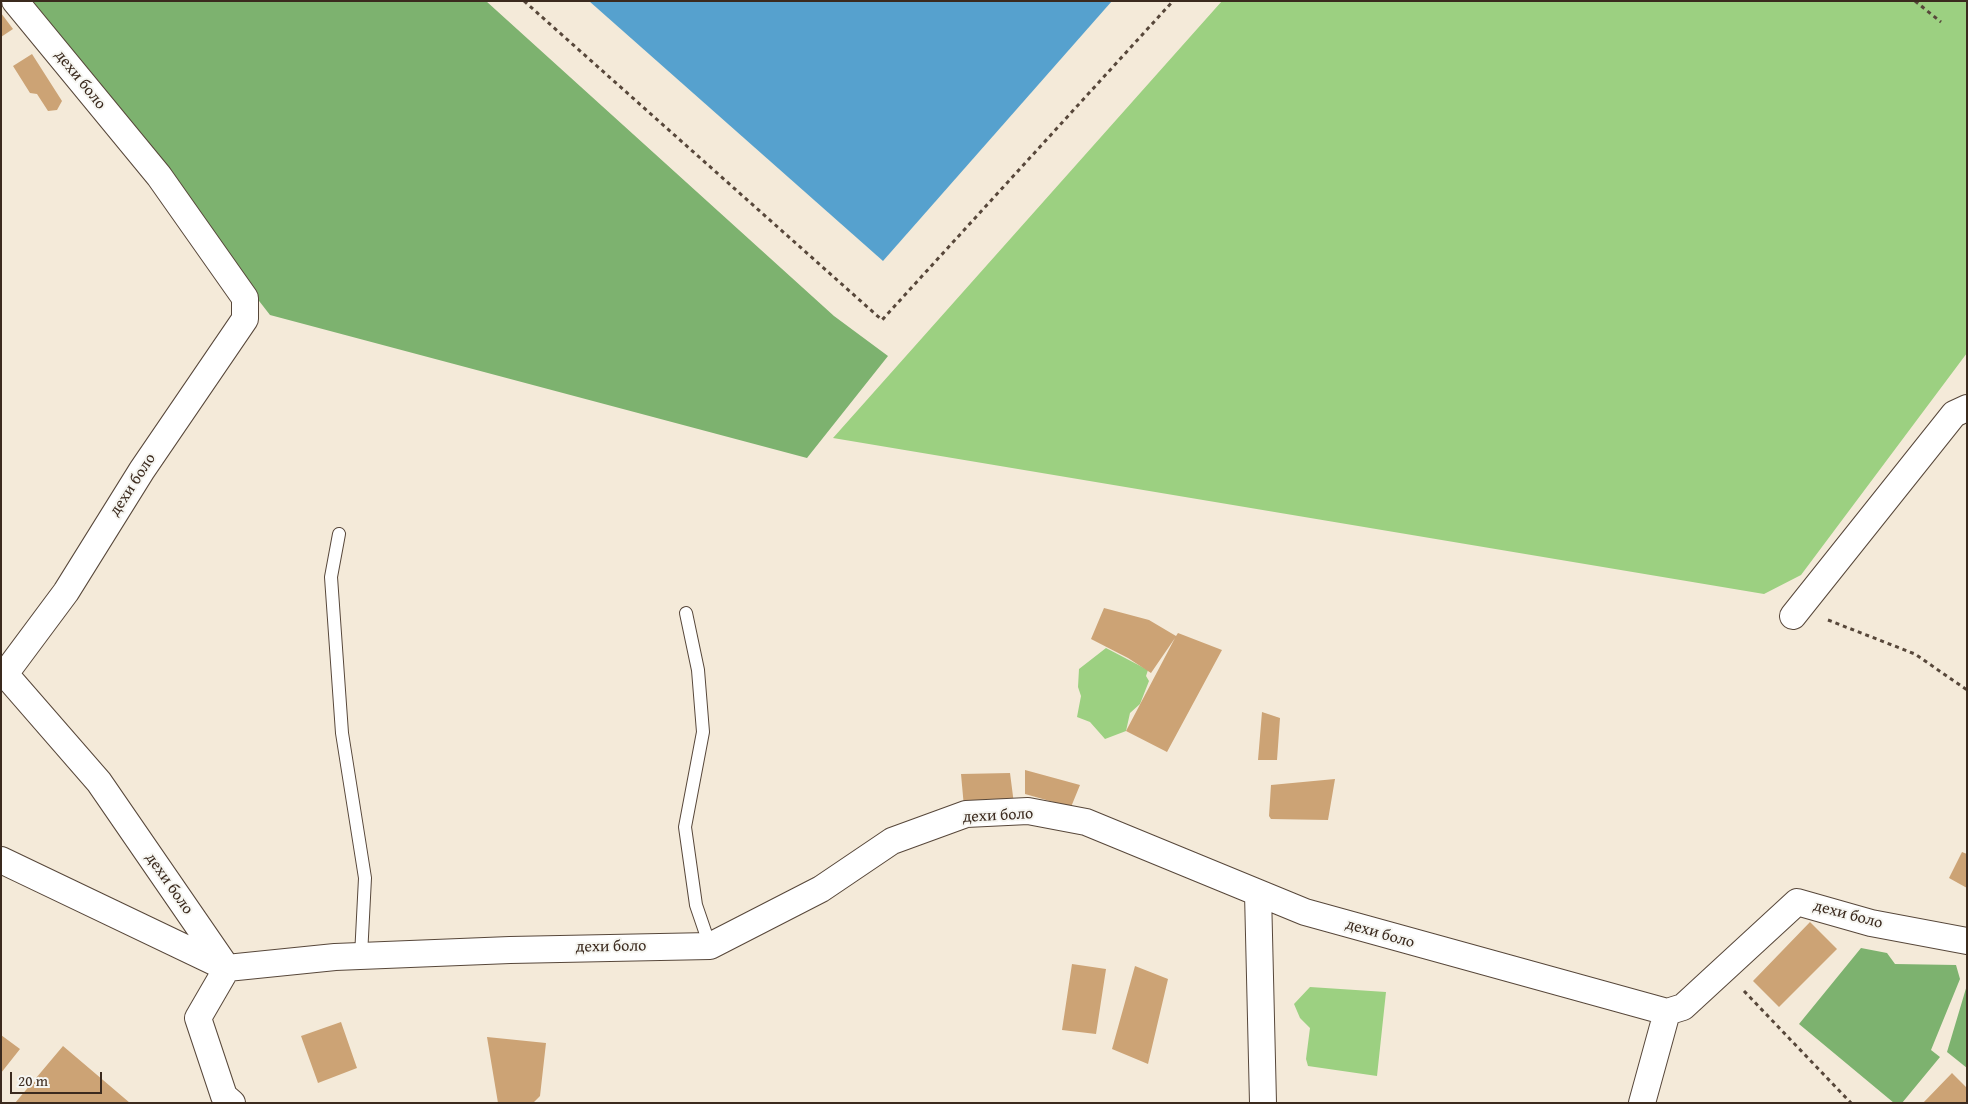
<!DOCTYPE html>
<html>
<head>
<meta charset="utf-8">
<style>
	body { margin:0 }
	#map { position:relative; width:1968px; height:1104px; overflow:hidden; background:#f4ead9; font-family:"Gentium Book Plus",serif }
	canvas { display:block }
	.frame { position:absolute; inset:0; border:2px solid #3b2a1e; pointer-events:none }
	.scale { position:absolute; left:10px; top:1072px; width:92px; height:22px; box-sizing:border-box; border:2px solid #3b2a1e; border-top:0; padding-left:6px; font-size:15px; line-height:18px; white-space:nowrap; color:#3b2a1e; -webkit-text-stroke:4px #f6f6f2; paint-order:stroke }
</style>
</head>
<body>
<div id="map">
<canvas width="1968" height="1104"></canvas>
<div class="frame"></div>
<div class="scale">20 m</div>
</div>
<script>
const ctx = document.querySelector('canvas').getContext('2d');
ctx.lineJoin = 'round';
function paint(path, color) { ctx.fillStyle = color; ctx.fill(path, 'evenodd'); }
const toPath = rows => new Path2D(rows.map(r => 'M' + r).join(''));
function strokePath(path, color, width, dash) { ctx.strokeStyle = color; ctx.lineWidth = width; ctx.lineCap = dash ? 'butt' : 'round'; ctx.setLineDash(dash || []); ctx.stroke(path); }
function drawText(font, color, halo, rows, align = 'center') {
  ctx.font = font + ' "Gentium Book Plus",serif'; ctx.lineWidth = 4; ctx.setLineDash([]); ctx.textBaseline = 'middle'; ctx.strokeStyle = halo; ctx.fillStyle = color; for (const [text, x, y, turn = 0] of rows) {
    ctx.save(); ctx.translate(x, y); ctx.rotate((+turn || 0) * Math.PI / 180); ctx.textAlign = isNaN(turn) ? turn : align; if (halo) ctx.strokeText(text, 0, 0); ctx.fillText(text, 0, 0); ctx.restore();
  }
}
paint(toPath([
	[1222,1,1967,1,1967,353,1801,575,1764,594,833,438],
	[1106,648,1148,670,1146,676,1149,681,1140,704,1130,713,1126,731,1105,739,1090,722,1077,717,1081,696,1078,687,1079,669],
	[1310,987,1386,992,1377,1076,1308,1066,1306,1059,1310,1028,1300,1018,1294,1004]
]), '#9cd081');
paint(toPath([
	[26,1,486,1,834,316,888,356,807,458,270,315],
	[1861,948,1887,953,1895,964,1956,965,1960,979,1931,1050,1940,1057,1902,1103,1894,1103,1799,1024],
	[1967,985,1967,1068,1947,1052]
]), '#7db26f');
paint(toPath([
	[589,1,1112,1,883,261]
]), '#56a1ce');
paint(toPath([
	[1,13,13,29,1,37],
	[32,54,62,101,57,110,48,111,37,94,30,93,13,66],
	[1104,608,1149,620,1176,636,1178,633,1222,650,1167,752,1126,731,1175,638,1151,673,1128,658,1091,639],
	[1262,712,1280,718,1277,760,1258,760],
	[1025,770,1080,785,1071,807,1025,794],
	[1010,773,1014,804,964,807,961,774],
	[1335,779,1328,820,1271,819,1269,816,1271,785],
	[1962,852,1967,854,1967,888,1949,878],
	[1810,922,1837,949,1779,1007,1753,981],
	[1072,964,1106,969,1096,1034,1062,1030],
	[1135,966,1168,979,1148,1064,1112,1049],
	[341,1022,357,1068,318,1083,301,1036],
	[1,1035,20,1049,1,1073],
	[487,1037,546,1043,540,1096,533,1103,498,1103],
	[63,1046,130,1103,15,1103],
	[1952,1073,1967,1088,1967,1103,1923,1103]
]), '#cca375');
const lane = toPath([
	[339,534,331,577,342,733,365,878,361,956],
	[686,613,698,670,703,732,685,827,696,905,710,946]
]);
const street = toPath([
	[15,1,159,176,245,298,245,319,142,470,66,592,5,674,99,782,227,968,335,957,510,950,710,946,821,889,892,841,966,814,1028,811,1086,822,1305,912,1667,1012,1683,1007,1797,902,1871,923,1967,941],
	[1793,616,1954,414,1967,408],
	[1,860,227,968,198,1018,224,1096,232,1103],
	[1258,893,1263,1103],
	[1642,1103,1667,1012]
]);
strokePath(lane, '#57473a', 14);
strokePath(street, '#57473a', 28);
strokePath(toPath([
	[524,1,882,320,1173,1],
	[1915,1,1941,22],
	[1828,620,1915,654,1967,690],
	[1744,991,1851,1103]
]), '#57473a', 3, [4, 4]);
strokePath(lane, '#fff', 12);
strokePath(street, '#fff', 26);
drawText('16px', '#3b2a1e', '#f6f6f2', [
	["дехи боло",80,80,51],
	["дехи боло",133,485,-57],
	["дехи боло",998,816,-3],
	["дехи боло",169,884,55],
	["дехи боло",1848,915,15],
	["дехи боло",1380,934,16],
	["дехи боло",611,947,-1]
]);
</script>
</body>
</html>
